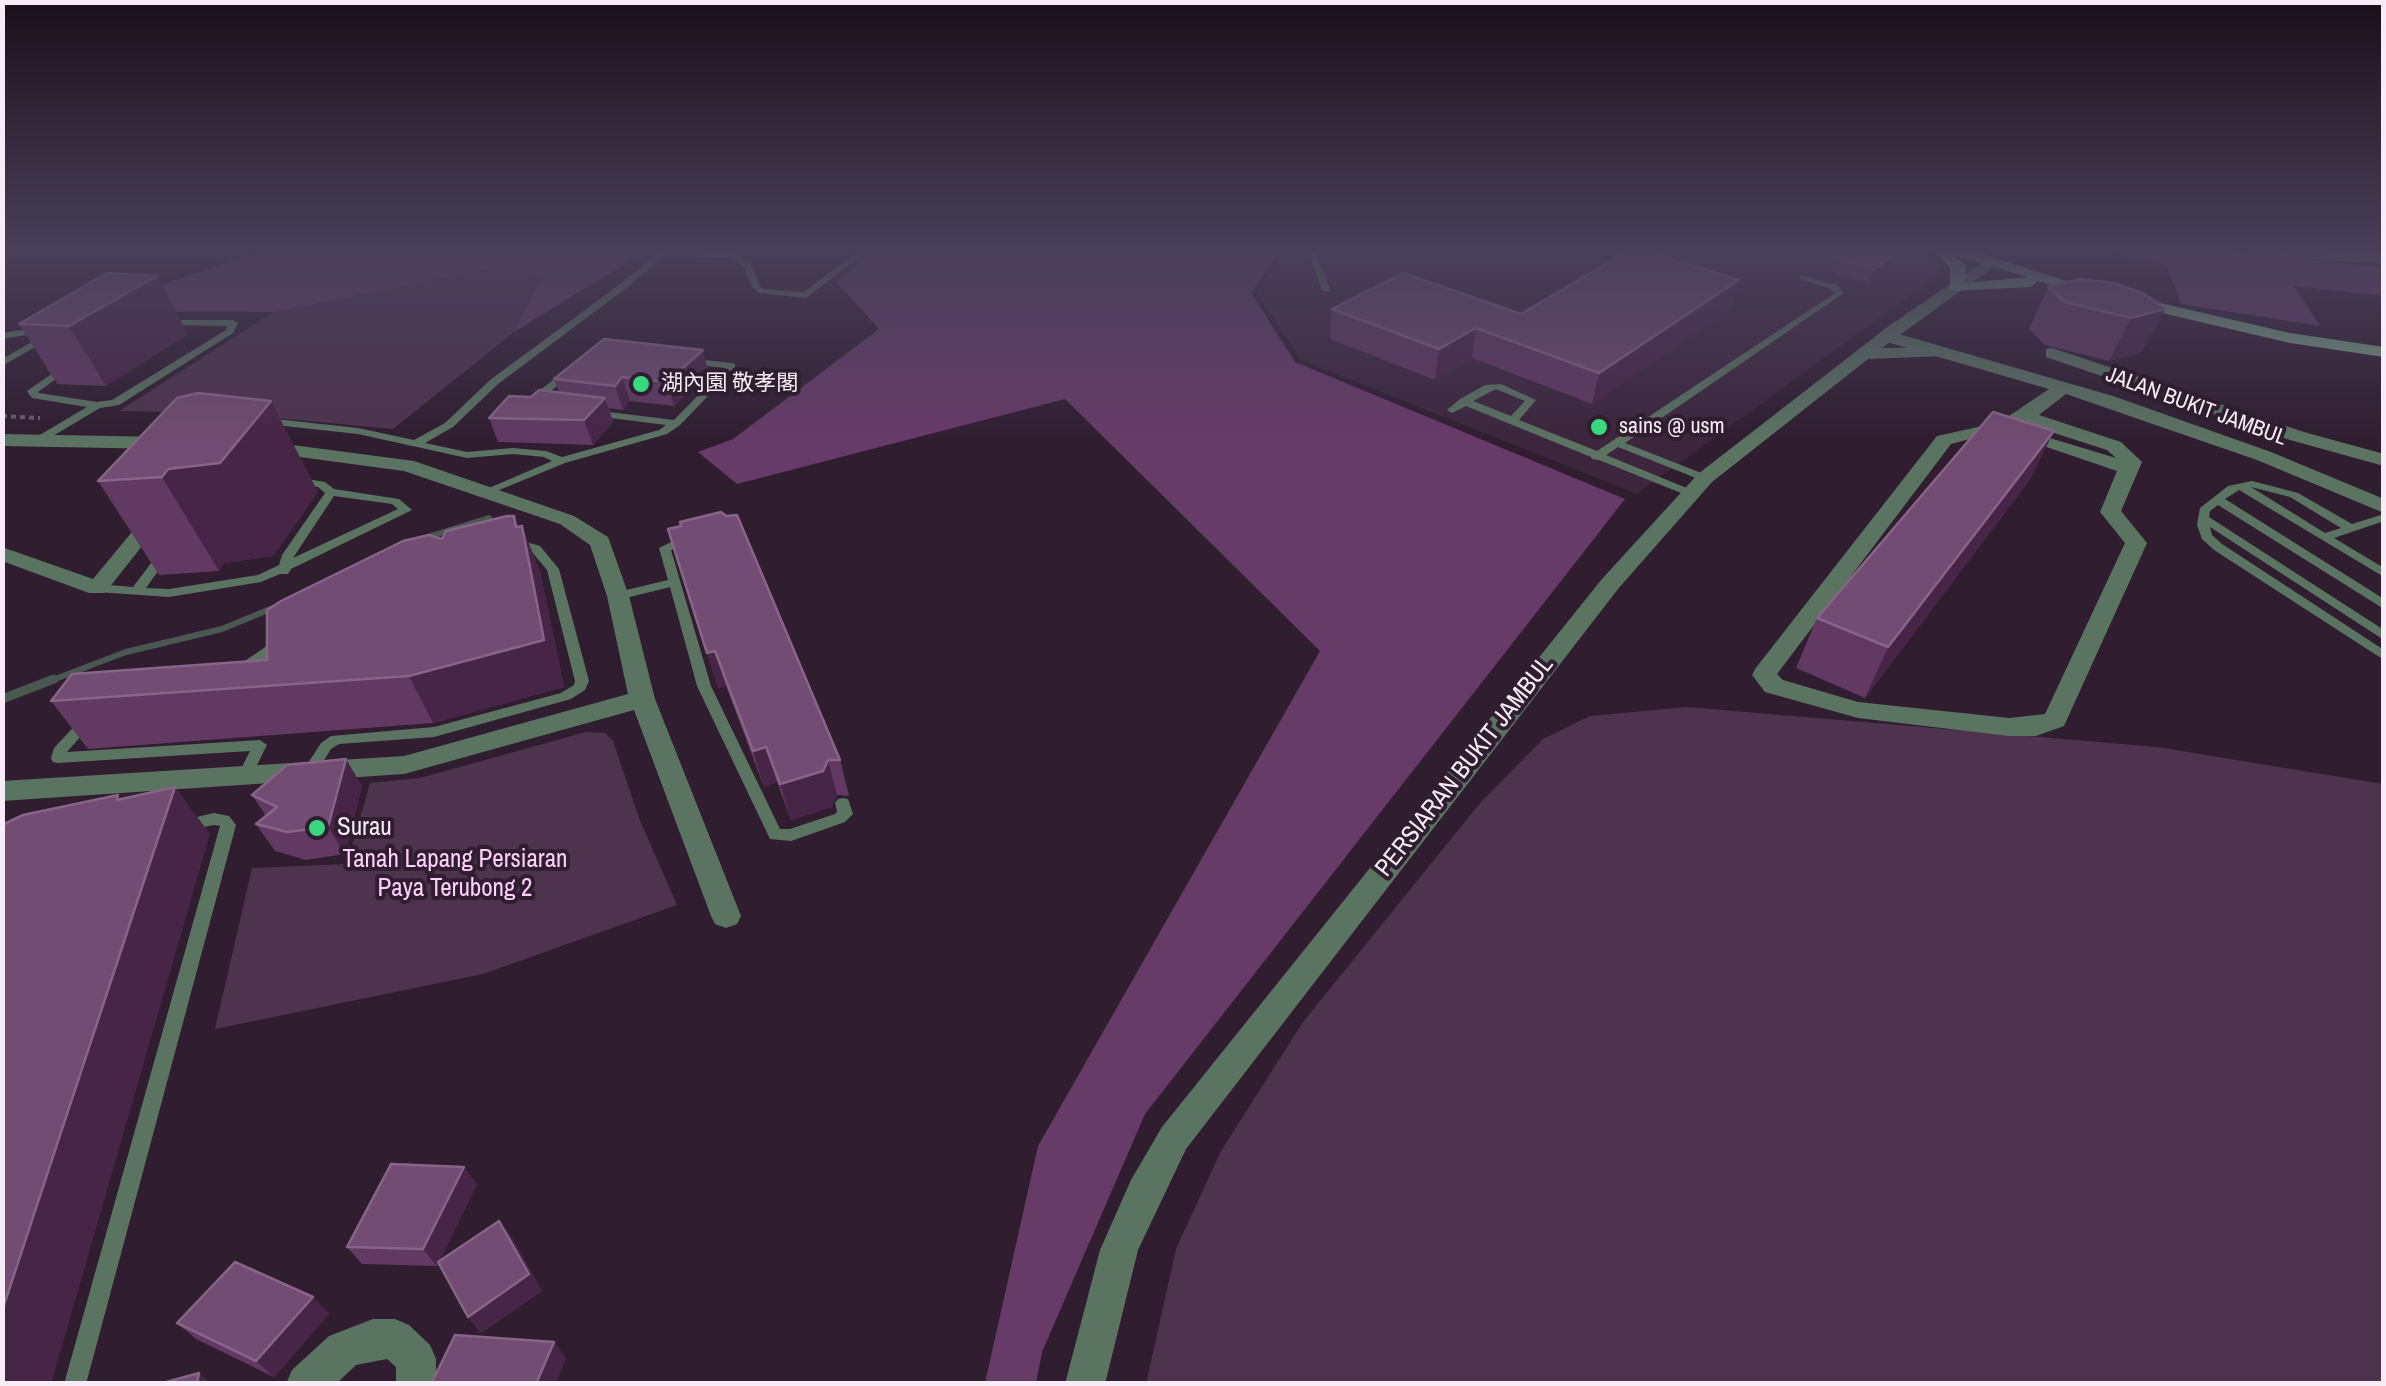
<!DOCTYPE html>
<html>
<head>
<meta charset="utf-8">
<style>
	body { margin:0 }
	#map { position:relative; width:2386px; height:1386px; overflow:hidden; background:#301d30; font-family:"Archivo Narrow",sans-serif }
	canvas { display:block }
	.frame { position:absolute; inset:0; border:5px solid #f8ecf8; pointer-events:none }
</style>
</head>
<body>
<div id="map">
<canvas width="2386" height="1386"></canvas>
<div class="frame"></div>
</div>
<script>
const ctx = document.querySelector('canvas').getContext('2d');
ctx.lineJoin = 'round';
function paint(path, color) { ctx.fillStyle = color; ctx.fill(path, 'evenodd'); }
const toPath = rows => new Path2D(rows.map(r => 'M' + r).join(''));
function strokePath(path, color, width, dash) { ctx.strokeStyle = color; ctx.lineWidth = width; ctx.lineCap = dash ? 'butt' : 'round'; ctx.setLineDash(dash || []); ctx.stroke(path); }
function drawText(font, color, halo, rows, align = 'center') {
  ctx.font = font + ' "Archivo Narrow","Noto Sans SC",sans-serif'; ctx.lineWidth = 8; ctx.setLineDash([]); ctx.textBaseline = 'middle'; ctx.strokeStyle = halo; ctx.fillStyle = color; for (const [text, x, y, turn = 0] of rows) {
    ctx.save(); ctx.translate(x, y); ctx.rotate((+turn || 0) * Math.PI / 180); ctx.textAlign = isNaN(turn) ? turn : align; if (halo) ctx.strokeText(text, 0, 0); ctx.fillText(text, 0, 0); ctx.restore();
  }
}
paint(toPath([
	[1286,249,1918,249,1940,265,1937,276,1637,494,1301,360,1256,292]
]), '#3c253d');
paint(toPath([
	[503,266,542,277,514,332,393,429,224,413,119,411,274,312],
	[1687,707,2157,747,2383,784,2383,1383,1146,1384,1176,1249,1221,1151,1303,1022,1480,803,1543,739,1590,716],
	[586,732,605,733,613,741,639,818,677,905,483,974,215,1029,252,868,347,864,370,783,420,778]
]), '#4e334e');
paint(toPath([
	[266,249,643,249,644,252,514,332,542,278,503,266,274,312,86,311],
	[871,249,1282,249,1251,293,1295,362,1625,499,1145,1114,1042,1352,1036,1383,985,1383,1038,1146,1320,651,1065,399,737,484,698,452,733,439,879,329,837,283],
	[2107,249,2200,249,2383,267,2383,296,2294,286,2320,326,2181,304,2167,266]
]), '#673b68');
strokePath(toPath([
	[421,539,489,518],
	[47,682,126,652,222,629,273,608]
]), '#4a5950', 6);
strokePath(toPath([
	[2,699,54,679]
]), '#4a5950', 9);
strokePath(toPath([
	[2,416,40,418]
]), '#6d5c6d', 4, [5, 4]);
paint(toPath([
	[663,249,736,254,751,264,760,286,763,289,804,292,861,249,871,249,806,298,758,293,752,287,744,267,731,258,665,255,625,289,498,384,453,427,425,443,467,452,513,448,546,451,562,457,659,430,666,425,523,407,523,403,595,348,732,363,735,364,735,368,680,425,667,434,565,463,492,493,488,494,482,491,552,461,544,457,513,454,467,458,358,434,266,424,261,421,266,418,358,428,414,440,445,423,490,380,619,285,663,249],
	[598,353,601,353,725,368,674,420,536,403,598,353],
	[1307,249,1315,249,1330,290,1329,292,1322,290,1307,249],
	[1800,275,1837,285,1844,293,1625,443,1709,476,1709,480,1701,480,1618,447,1606,455,1694,491,1694,495,1686,495,1599,460,1592,459,1591,457,1466,406,1452,413,1447,410,1460,399,1485,385,1501,384,1536,400,1519,420,1597,451,1835,293,1831,289,1800,279,1800,275],
	[1496,389,1525,401,1511,416,1473,401,1496,389],
	[161,320,233,320,238,323,233,333,119,405,100,408,41,443,33,443,33,439,87,407,32,398,27,391,63,366,71,368,38,392,39,393,97,402,112,400,226,330,227,326,164,325,159,322,161,320],
	[41,327,46,330,44,332,2,339,2,333,41,327],
	[46,334,51,337,49,339,2,366,2,359,46,334],
	[295,477,325,482,334,489,399,499,412,510,291,569,288,574,280,574,261,582,169,597,97,592,91,588,97,584,133,587,161,550,165,549,171,553,146,588,169,589,258,575,279,565,282,555,325,493,318,487,291,482,291,478,295,477],
	[334,496,392,504,398,509,293,558,334,496],
	[2252,481,2298,493,2352,524,2384,514,2384,521,2334,538,2384,568,2384,577,2239,490,2225,499,2384,599,2384,609,2218,505,2210,511,2209,517,2384,630,2384,640,2210,527,2212,535,2222,544,2384,650,2384,660,2214,550,2202,539,2197,525,2200,508,2228,486,2252,481],
	[2251,487,2290,497,2341,528,2325,533,2251,487],
	[686,535,692,539,690,542,671,550,711,686,780,829,790,829,835,814,837,812,835,803,838,799,843,798,848,799,853,814,845,822,791,841,770,839,697,686,670,587,618,600,612,596,614,593,668,580,659,548,686,535],
	[515,539,540,546,559,569,589,681,585,690,571,699,434,737,339,744,331,749,315,775,305,775,303,771,321,743,331,736,434,727,561,693,574,685,575,681,547,570,532,552,511,546,509,543,511,540,515,539],
	[280,637,285,638,287,641,285,644,246,673,236,673,234,670,236,667,280,637],
	[88,715,95,720,67,752,260,740,267,745,250,779,245,780,240,779,238,775,250,751,58,763,53,762,51,758,54,748,83,717,88,715],
	[214,813,229,816,236,825,86,1384,64,1384,220,826,214,825,184,831,179,829,176,825,179,821,214,813]
]), '#5b7462');
paint(toPath([
	[2247,249,2384,254,2384,264,2254,254,2247,249],
	[1880,332,1892,332,2113,396,2271,452,2384,499,2384,513,2257,460,2066,394,2039,415,2121,442,2142,462,2121,511,2147,543,2064,726,2036,736,2009,736,1858,718,1765,692,1752,675,1755,669,1937,436,2000,422,2049,389,1880,340,1880,332],
	[2026,424,2107,450,2116,458,2033,433,2023,439,2117,471,2100,512,2125,543,2045,714,2009,718,1858,702,1783,680,1777,674,1951,444,2026,424],
	[2052,348,2304,432,2384,454,2384,466,2290,440,2046,357,2046,349,2052,348],
	[2,434,167,437,177,443,167,449,2,446,2,434],
	[262,441,414,461,574,516,608,537,629,596,655,699,741,916,737,924,726,928,715,924,711,916,634,710,404,774,2,801,2,781,404,756,628,694,607,596,590,545,560,524,404,471,255,451,252,447,262,441],
	[158,507,168,513,105,593,89,593,2,561,2,547,93,579,151,509,158,507],
	[373,1319,395,1319,409,1325,430,1345,436,1359,436,1384,396,1384,396,1367,387,1359,356,1365,336,1384,286,1384,292,1370,329,1336,373,1319]
]), '#5b7462');
paint(toPath([
	[1986,260,1999,263,1882,348,1938,347,1947,352,1944,356,1868,359,1712,482,1618,589,1186,1149,1138,1250,1105,1384,1065,1384,1100,1250,1131,1180,1162,1127,1602,579,1698,474,1890,325,1986,260]
]), '#5b7462');
paint(toPath([
	[1930,249,1968,249,2103,293,2095,298,2038,281,2031,287,1950,291,1950,267,1930,249],
	[1953,255,2028,277,1964,283,1966,266,1953,255],
	[2134,297,2290,333,2384,347,2384,357,2290,343,2128,305,2128,299,2134,297]
]), '#78a184');
paint(toPath([
	[1830,256,1893,266,1869,283,1825,270],
	[1739,280,1730,309,1592,404,1472,358,1435,380,1330,339,1332,309,1521,314],
	[2048,287,2145,294,2142,352,2109,361,2045,345,2029,329],
	[19,324,188,334,106,386,57,384],
	[709,373,674,406,630,401,623,410,609,408,613,422,593,445,498,442,489,418,531,397,559,392,554,379],
	[177,398,318,492,273,556,224,563,219,571,159,575,98,481],
	[2031,478,1865,698,1796,668,1817,618],
	[668,529,840,760,849,796,837,795,832,807,791,820,777,782,764,787,726,686,718,688],
	[442,539,540,571,564,687,433,723,88,749,51,701,267,660],
	[362,786,345,854,306,860,275,851,256,824,266,816,252,795],
	[477,1184,440,1260,499,1221,512,1238,542,1291,481,1333,468,1317,439,1263,437,1266,362,1264,347,1247],
	[313,1297,329,1314,274,1377,196,1339,177,1323]
]), '#613962');
paint(toPath([
	[1898,252,1893,266,1869,283,1874,269],
	[157,276,188,334,106,386,69,326],
	[1739,280,1730,309,1592,404,1599,373],
	[2165,309,2142,352,2109,361,2131,318],
	[1476,328,1472,358,1435,380,1439,349],
	[703,350,709,373,674,406,667,382],
	[622,377,630,401,623,410,615,386],
	[605,398,613,422,593,445,584,420],
	[271,401,318,492,273,556,224,563,219,571,162,477,168,469],
	[2054,431,2031,478,1865,698,1888,647],
	[514,516,526,546,522,526,540,571,564,687,433,723,409,676,516,527],
	[715,651,726,686,718,688,707,653],
	[766,747,777,782,764,787,753,751],
	[346,759,362,786,345,854,328,827],
	[828,760,837,795,832,807,791,820,780,784],
	[175,787,210,834,51,1384,2,1384,2,1311],
	[464,1167,477,1184,437,1266,423,1249],
	[499,1221,512,1238,542,1291,481,1333,468,1317],
	[313,1297,329,1314,274,1377,256,1361],
	[554,1342,566,1358,556,1384,536,1384],
	[199,1373,212,1384,197,1384]
]), '#472547');
const building = toPath([
	[1631,249,1638,249,1739,280,1599,373,1476,328,1439,349,1332,309,1403,273,1521,314,1631,249],
	[1840,249,1889,249,1898,252,1874,269,1830,256,1840,249],
	[107,273,157,276,69,326,19,324,107,273],
	[2080,279,2114,283,2145,294,2165,309,2131,318,2065,302,2048,287,2080,279],
	[604,339,703,350,667,382,622,377,615,386,554,379,604,339],
	[539,390,605,398,584,420,489,418,509,396,531,397,539,390],
	[198,393,271,401,220,463,168,469,162,477,98,481,177,398,198,393],
	[1993,412,2054,431,1888,647,1817,618,1993,412],
	[721,512,726,516,737,515,840,760,828,760,823,771,780,784,766,747,753,751,715,651,707,653,668,529,681,526,680,522,721,512],
	[507,516,514,516,516,527,522,526,544,640,409,676,51,701,72,674,267,660,267,610,281,601,403,541,429,535,442,539,446,531,507,516],
	[346,759,328,827,287,832,256,824,277,807,252,795,287,765,346,759],
	[175,787,2,1311,2,825,23,815,118,795,117,800,175,787],
	[391,1164,464,1167,423,1249,347,1247,391,1164],
	[499,1221,529,1274,468,1317,438,1262,499,1221],
	[235,1262,313,1297,256,1361,177,1323,235,1262],
	[455,1335,554,1342,536,1384,431,1384,455,1335],
	[199,1373,197,1384,159,1384,199,1373]
]);
paint(building, '#724c72');
strokePath(building, '#876587', 2.5);
const sky = ctx.createLinearGradient(0, 0, 0, 444);
sky.addColorStop(0, '#1a101a');
sky.addColorStop(0.56, '#484059');
sky.addColorStop(1, '#48405900');
ctx.fillStyle = sky;
ctx.fillRect(0, 0, 2386, 444);
for (const [x, y, r, color] of [
	[641,384,10,"#38d880"],
	[1599,427,10,"#38d880"],
	[317,828,10,"#38d880"]
]) { const dot = new Path2D(); dot.arc(x, y, r, 0, 2 * Math.PI); ctx.fillStyle = color; ctx.fill(dot); strokePath(dot, '#301d30', 4); }
drawText('22px', '#f8ecf8', '#301d30', [
	["湖內園 敬孝閣",661,384],
	["sains @ usm",1619,427]
], 'left');
drawText('22px', '#f8ecf8', '#301d30', [
	["JALAN BUKIT JAMBUL",2196,407,20]
]);
drawText('25px', '#f8ecf8', '#301d30', [
	["PERSIARAN BUKIT JAMBUL",1465,767,-52]
]);
drawText('25px', '#f8ecf8', '#301d30', [
	["Surau",337,828]
], 'left');
drawText('25px', '#fbd1fb', '#301d30', [
	["Tanah Lapang Persiaran",455,860],
	["Paya Terubong 2",455,889]
]);
</script>
</body>
</html>
